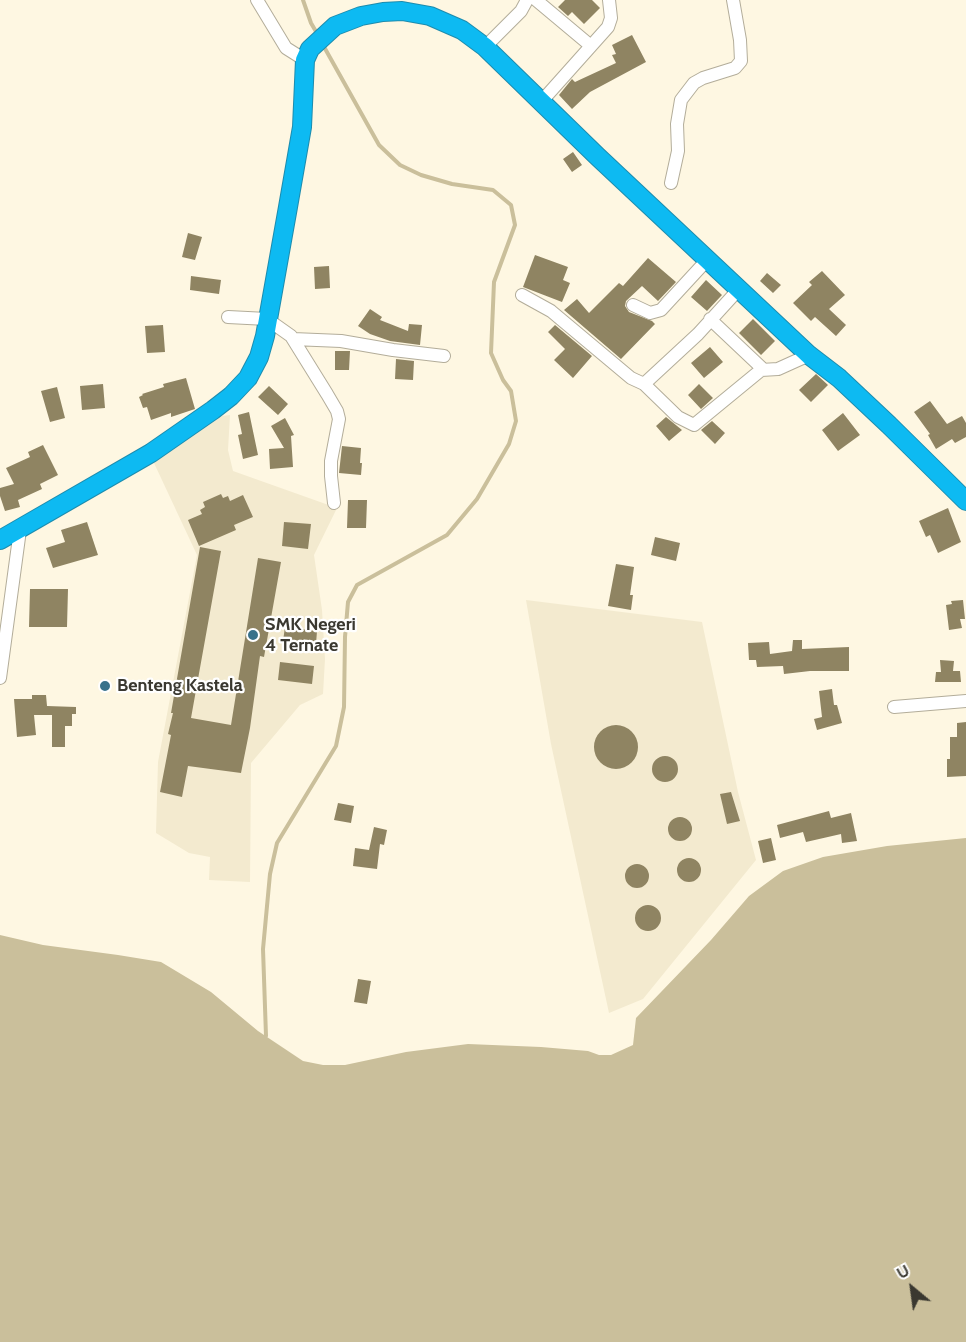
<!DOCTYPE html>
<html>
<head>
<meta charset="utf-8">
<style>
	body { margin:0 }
	#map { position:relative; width:966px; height:1342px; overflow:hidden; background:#fef7e2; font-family:Cabin,sans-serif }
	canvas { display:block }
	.north { position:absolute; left:882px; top:1258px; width:60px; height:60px; -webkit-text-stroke:4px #fff; paint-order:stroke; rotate:331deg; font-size:16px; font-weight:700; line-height:24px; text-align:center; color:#3a3830 }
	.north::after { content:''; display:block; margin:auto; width:21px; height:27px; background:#3a3830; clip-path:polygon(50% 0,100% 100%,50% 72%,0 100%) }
</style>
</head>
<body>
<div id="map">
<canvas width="966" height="1342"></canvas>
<div class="north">U</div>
</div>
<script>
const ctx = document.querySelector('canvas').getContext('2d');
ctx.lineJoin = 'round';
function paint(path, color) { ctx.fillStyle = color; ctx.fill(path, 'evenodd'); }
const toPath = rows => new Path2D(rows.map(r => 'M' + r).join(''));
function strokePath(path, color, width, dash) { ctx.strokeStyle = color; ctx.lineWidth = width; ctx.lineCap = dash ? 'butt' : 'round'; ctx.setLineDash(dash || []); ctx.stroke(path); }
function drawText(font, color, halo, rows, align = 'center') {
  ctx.font = font + ' Cabin,sans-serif'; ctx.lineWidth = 4.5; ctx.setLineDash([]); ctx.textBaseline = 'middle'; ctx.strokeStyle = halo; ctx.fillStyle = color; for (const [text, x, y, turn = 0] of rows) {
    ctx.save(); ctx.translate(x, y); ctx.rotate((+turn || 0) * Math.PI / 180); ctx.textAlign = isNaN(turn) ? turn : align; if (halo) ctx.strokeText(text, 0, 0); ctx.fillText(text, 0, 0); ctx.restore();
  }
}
paint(toPath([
	[230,415,228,450,233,471,337,508,314,555,322,610,325,659,323,694,300,705,251,763,250,882,209,880,210,857,189,853,156,833,158,762,197,555,154,463,222,416],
	[526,600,702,622,738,792,756,860,643,999,609,1013,551,744]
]), '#f3eacf');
paint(toPath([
	[966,838,966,1342,0,1342,0,935,43,945,118,955,161,962,211,992,258,1031,303,1061,323,1065,345,1065,406,1052,468,1044,541,1047,588,1051,599,1055,611,1055,633,1045,636,1018,711,940,749,896,783,871,823,857,887,846]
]), '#cabf9b');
strokePath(toPath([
	[303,0,311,23,318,35],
	[266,1036,263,949,270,874,277,843,336,746,344,707,345,637,348,602,357,585,447,535,477,499,509,444,516,421,511,391,503,380,491,353,494,282,515,225,511,205,493,190,452,184,421,175,400,165,379,145,323,45]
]), '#cabf9b', 4);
paint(toPath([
	[565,0,592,0,600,8,584,24,572,12,568,16,558,7],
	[632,35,646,62,590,92,572,109,559,95,572,79,575,82,616,63,612,55,616,54,612,45],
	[573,152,582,165,572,172,563,159],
	[188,233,202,237,195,260,182,257],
	[535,255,568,267,563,280,570,283,562,302,523,287],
	[648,258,676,282,658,301,642,286,626,301,625,306,629,312,652,321,655,324,621,359,564,310,577,299,589,313,619,283,623,286],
	[329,266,330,288,315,289,314,267],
	[822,271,845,295,829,309,846,325,836,336,815,317,811,321,793,303,812,285,809,282],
	[767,273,781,285,773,293,760,281],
	[191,276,221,280,219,294,190,290],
	[706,280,722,295,707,311,691,297],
	[370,309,382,317,380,320,408,331,409,324,422,325,420,345,390,341,370,334,358,326],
	[753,319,775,341,761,355,739,333],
	[163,325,165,352,147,353,145,326],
	[555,325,592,356,573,378,554,360,565,349,548,332],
	[710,347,723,362,704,378,691,363],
	[335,351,350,351,349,370,335,370],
	[396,359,414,361,413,380,395,379],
	[816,374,828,385,811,402,799,390],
	[186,378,195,409,171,417,171,413,151,420,147,407,143,408,139,397,143,395,142,394,164,387,163,384],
	[103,384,105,408,82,410,80,386],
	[699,384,713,398,701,409,688,395],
	[269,386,288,404,278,415,258,397],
	[57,387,65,418,50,422,41,391],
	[930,401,947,424,962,416,966,423,966,437,955,443,952,439,936,449,928,435,930,434,914,412],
	[249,412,258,455,243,459,238,435,242,434,238,415],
	[843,413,860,435,838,451,822,430],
	[666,417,682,430,669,441,656,426],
	[285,418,294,435,291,436,293,467,270,469,269,449,284,448,271,426],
	[712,421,725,433,715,444,701,430],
	[43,445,58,475,40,484,42,489,18,500,20,507,5,511,0,496,0,488,14,484,6,468,30,457,28,452],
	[342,446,361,448,360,463,362,463,361,475,339,473],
	[221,494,223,498,228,496,230,501,243,495,253,517,234,525,236,530,199,546,188,520,202,514,200,510,205,507,203,502],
	[348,500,367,500,366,528,347,528],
	[948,508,961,542,938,553,930,535,926,537,919,521],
	[87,522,98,555,53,568,46,548,65,542,61,530],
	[284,522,311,524,308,549,282,546],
	[655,537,680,543,676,561,651,555],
	[200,547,221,551,191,718,231,725,258,558,281,562,264,657,260,656,250,728,241,773,188,766,182,797,160,792,171,735,168,734,173,713,171,713],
	[616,564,634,567,630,595,633,595,631,610,608,606],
	[30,589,68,589,67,627,29,627],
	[963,600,965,619,960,619,962,628,949,630,946,605,952,604,951,601],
	[285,627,317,631,316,644,283,641],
	[793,640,802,640,802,649,849,647,849,671,810,671,784,674,783,666,757,667,756,660,749,660,748,643,769,642,770,654,792,651],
	[940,660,954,661,953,671,960,671,961,682,935,682,936,672,941,672],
	[280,662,314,666,312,684,278,680],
	[832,689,834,705,837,705,842,723,817,730,814,719,822,717,819,691],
	[32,695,46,695,47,706,76,707,76,714,72,714,72,726,65,726,65,747,52,747,52,715,34,715,36,735,17,737,14,699,32,699],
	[966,722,966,776,947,777,947,759,950,759,950,737,957,737,957,723],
	'594 747a22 22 0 1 1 44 0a22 22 0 1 1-44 0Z',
	'652 769a13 13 0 1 1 26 0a13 13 0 1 1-26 0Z',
	[731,792,740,821,727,824,720,794],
	[338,803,354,806,351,823,334,820],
	[829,811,831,818,851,813,857,841,842,843,841,834,806,842,803,832,780,838,777,825],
	'668 829a12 12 0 1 1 24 0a12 12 0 1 1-24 0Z',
	[374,827,387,830,384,845,380,844,377,869,353,866,355,848,369,850],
	[771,838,776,860,763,863,758,841],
	'677 870a12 12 0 1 1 24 0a12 12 0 1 1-24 0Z',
	'625 876a12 12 0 1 1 24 0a12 12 0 1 1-24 0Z',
	'635 918a13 13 0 1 1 26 0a13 13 0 1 1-26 0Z',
	[358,979,371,981,367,1004,354,1002]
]), '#8f8462');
const minor = toPath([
	[257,0,286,48,305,60],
	[536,0,591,46],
	[485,47,521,11,527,0],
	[541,102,608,27,611,18,609,0],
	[671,183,678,151,677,124,681,100,694,83,703,78,735,68,741,61,740,40,733,0],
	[522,295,551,311,631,378,644,384,698,334,739,289],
	[633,305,650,313,661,310,708,259],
	[228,317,267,319,291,336,327,394,337,411,339,419,331,461,331,476,334,503],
	[710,319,764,370],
	[293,339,341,341,393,350,444,356],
	[644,384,678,417,694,425,761,370,778,369,809,355],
	[0,678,20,530],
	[894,707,966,701]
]);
const highway = toPath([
	[0,540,151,453,213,410,231,396,248,378,259,357,265,336,288,207,302,127,305,60,310,49,335,26,361,16,383,12,402,11,430,16,462,30,485,47,597,156,809,355,839,378,889,425,966,501]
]);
strokePath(minor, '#b3ad9a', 14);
strokePath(highway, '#1d8cae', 20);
strokePath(minor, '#fff', 12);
strokePath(highway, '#0dbaf2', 18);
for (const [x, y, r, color] of [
	[253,635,6,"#38718a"],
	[105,686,6,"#38718a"]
]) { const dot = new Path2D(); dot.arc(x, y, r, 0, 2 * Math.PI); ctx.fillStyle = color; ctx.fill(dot); strokePath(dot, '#fff', 2); }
drawText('bold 18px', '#3a3830', '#fff', [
	["SMK Negeri",265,625],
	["4 Ternate",265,646],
	["Benteng Kastela",117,686]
], 'left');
</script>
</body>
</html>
